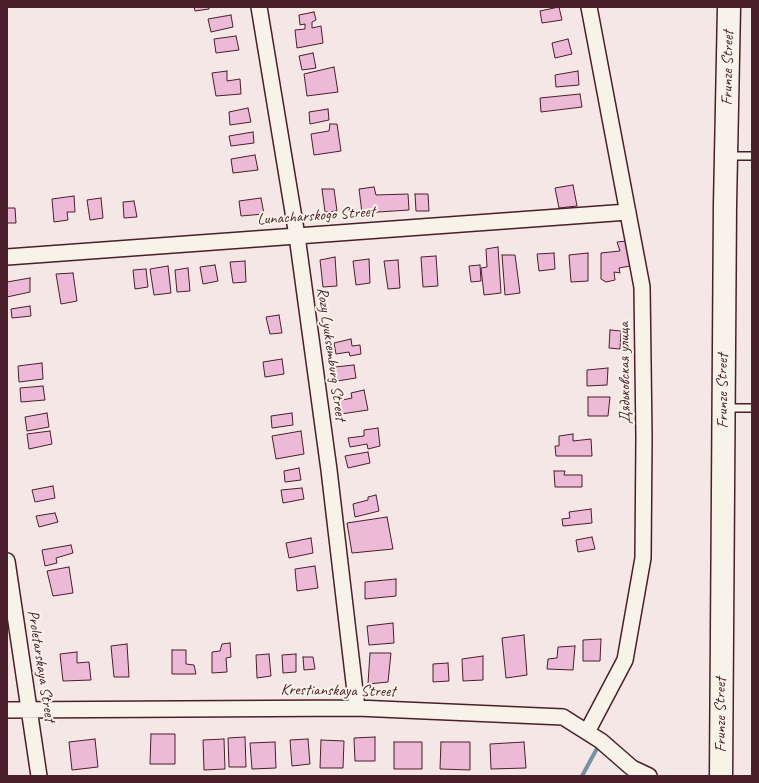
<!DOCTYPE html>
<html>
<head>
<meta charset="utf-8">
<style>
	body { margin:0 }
	#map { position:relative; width:759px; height:783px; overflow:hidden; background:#f5e7e5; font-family:Caveat,sans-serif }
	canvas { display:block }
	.frame { position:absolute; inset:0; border:8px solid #4a1f2b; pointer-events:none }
</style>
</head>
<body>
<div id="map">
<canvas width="759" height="783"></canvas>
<div class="frame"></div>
</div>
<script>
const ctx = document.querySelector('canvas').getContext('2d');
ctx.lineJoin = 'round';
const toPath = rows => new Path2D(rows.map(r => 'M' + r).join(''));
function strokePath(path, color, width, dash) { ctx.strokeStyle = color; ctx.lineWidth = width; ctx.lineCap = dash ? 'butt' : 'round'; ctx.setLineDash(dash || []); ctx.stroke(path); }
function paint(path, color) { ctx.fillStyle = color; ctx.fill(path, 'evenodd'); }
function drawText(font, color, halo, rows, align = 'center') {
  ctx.font = font + ' Caveat,sans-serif'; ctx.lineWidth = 4; ctx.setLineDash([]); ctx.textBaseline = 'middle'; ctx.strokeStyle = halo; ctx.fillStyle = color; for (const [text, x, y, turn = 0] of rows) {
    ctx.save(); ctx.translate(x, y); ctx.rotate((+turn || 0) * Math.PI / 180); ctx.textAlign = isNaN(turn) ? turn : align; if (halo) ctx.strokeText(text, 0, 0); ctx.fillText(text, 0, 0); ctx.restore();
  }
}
strokePath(toPath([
	[582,776,600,743]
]), '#7691a4', 4);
const building = toPath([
	[194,7,209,7,209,9,195,11,194,7],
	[559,7,562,20,542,23,540,11,559,7],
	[314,12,316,20,312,22,312,28,321,26,323,43,297,48,295,30,305,29,305,24,300,25,299,15,314,12],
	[231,15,233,27,211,32,208,19,231,15],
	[236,36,239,50,216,53,214,39,236,36],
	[568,39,572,54,555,58,552,43,568,39],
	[313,53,316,68,302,70,299,56,313,53],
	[334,67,338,92,307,96,304,74,334,67],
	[227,71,227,81,240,79,241,94,216,96,212,73,227,71],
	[578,71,579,85,556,87,555,75,578,71],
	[580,94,582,107,541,112,540,98,580,94],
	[248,108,251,122,230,125,229,112,248,108],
	[328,109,329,120,310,124,309,112,328,109],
	[330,124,337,124,341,151,314,155,311,134,329,131,330,124],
	[253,132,254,143,231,146,229,136,253,132],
	[255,155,258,170,233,173,231,159,255,155],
	[573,185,577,206,559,208,555,188,573,185],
	[374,187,376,195,408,194,409,210,362,213,359,189,374,187],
	[322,189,334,189,337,211,325,212,322,189],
	[415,194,428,194,429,211,416,211,415,194],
	[74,196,75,212,67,212,68,220,54,222,52,199,74,196],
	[101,198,103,218,90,220,87,200,101,198],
	[261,198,264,214,241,216,239,201,261,198],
	[134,201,137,217,124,218,123,202,134,201],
	[7,208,15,208,16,223,7,223,7,208],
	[627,241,630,266,619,268,620,273,614,272,615,280,606,282,601,279,601,253,620,251,617,242,627,241],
	[498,247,501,293,484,295,481,268,487,267,486,249,498,247],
	[554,253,555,269,539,271,537,254,554,253],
	[588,253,588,281,571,282,569,255,588,253],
	[502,255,515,255,520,293,505,295,502,255],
	[436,256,438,286,423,287,421,257,436,256],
	[335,257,337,286,323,287,320,260,335,257],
	[369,259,370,283,356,285,353,261,369,259],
	[398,260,400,288,388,289,384,261,398,260],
	[245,261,246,282,233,283,230,262,245,261],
	[215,265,218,281,203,284,200,267,215,265],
	[480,265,481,281,471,282,469,266,480,265],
	[168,266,171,293,154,295,150,269,168,266],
	[188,268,190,291,177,292,175,270,188,268],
	[146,269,148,287,135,289,133,270,146,269],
	[73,273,77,301,61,304,56,274,73,273],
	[30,278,30,292,7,297,7,282,30,278],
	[30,306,31,316,12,318,11,309,30,306],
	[279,315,282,333,270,334,266,317,279,315],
	[610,330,621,331,620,349,609,348,610,330],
	[351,339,352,346,360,345,361,354,350,356,349,352,336,354,334,343,351,339],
	[282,359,284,374,265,377,263,362,282,359],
	[42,363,43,379,19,382,18,366,42,363],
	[354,365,356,378,337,381,335,367,354,365],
	[608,368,607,385,587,386,587,370,608,368],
	[43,386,45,400,21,402,20,388,43,386],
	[364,390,368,410,341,414,338,401,352,398,351,393,364,390],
	[588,397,610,397,608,416,588,416,588,397],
	[47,413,49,427,27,431,25,417,47,413],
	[292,413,293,425,272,428,271,416,292,413],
	[378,428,380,446,368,449,367,444,350,447,348,438,364,436,364,430,378,428],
	[50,431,52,444,29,449,27,434,50,431],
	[301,431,304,454,276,459,272,436,301,431],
	[573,434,573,441,591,439,592,456,556,456,555,446,559,446,559,436,573,434],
	[368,452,370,463,348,468,345,456,368,452],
	[299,468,301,480,285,482,284,471,299,468],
	[554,471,565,471,564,475,582,475,582,487,555,487,554,471],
	[53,486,55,498,35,502,32,490,53,486],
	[302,488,304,499,283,503,281,490,302,488],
	[376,495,379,511,355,517,353,504,368,500,368,497,376,495],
	[591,509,592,523,563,526,562,519,570,518,569,512,591,509],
	[55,513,58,522,39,527,36,516,55,513],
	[387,517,393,549,352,553,347,523,387,517],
	[592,537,595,549,578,552,576,540,592,537],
	[311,538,313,553,289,558,286,543,311,538],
	[71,545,73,553,56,558,57,563,45,566,42,550,71,545],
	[315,566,318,588,297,591,295,569,315,566],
	[69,567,73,593,53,596,47,571,69,567],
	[396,579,396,596,365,599,365,582,396,579],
	[393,623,394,643,369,645,367,626,393,623],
	[524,635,527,675,506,678,502,638,524,635],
	[601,639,600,661,583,661,583,640,601,639],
	[230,643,231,657,226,658,227,672,212,673,212,652,220,651,222,644,230,643],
	[127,644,129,677,114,677,111,646,127,644],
	[575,646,573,670,547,669,548,659,557,658,558,647,575,646],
	[172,650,186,650,186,664,194,665,196,674,172,674,172,650],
	[77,652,77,663,89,662,91,680,63,681,60,654,77,652],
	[370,653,391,653,388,682,368,684,370,653],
	[269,654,271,676,257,678,256,655,269,654],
	[296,654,296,672,283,673,282,655,296,654],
	[483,656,483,680,463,681,462,659,483,656],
	[303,657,313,657,315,669,304,670,303,657],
	[448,663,449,681,433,682,433,664,448,663],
	[151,734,175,734,175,764,150,764,151,734],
	[245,737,246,767,229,767,228,738,245,737],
	[375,737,375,761,355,761,354,738,375,737],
	[95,739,98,767,72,770,69,742,95,739],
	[224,739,225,769,204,770,203,740,224,739],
	[308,739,310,764,292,766,290,740,308,739],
	[321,740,344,741,343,768,320,768,321,740],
	[275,742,276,768,252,769,250,743,275,742],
	[394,742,422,742,422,769,394,769,394,742],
	[441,742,470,742,470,770,440,769,441,742],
	[524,742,526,768,491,769,490,744,524,742]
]);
paint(building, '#ecb9d7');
strokePath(building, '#4a1f2b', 1);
const lane = toPath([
	[728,156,752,156],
	[726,408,752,408]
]);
const street = toPath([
	[259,7,297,236,329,470,357,708],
	[7,257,628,212],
	[7,561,39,776],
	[7,710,357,708,563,717,601,741,632,768,649,776],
	[587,732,625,660,643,558,644,438,642,287,589,7]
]);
const primary = toPath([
	[721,776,725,205,729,7]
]);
strokePath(lane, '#4a1f2b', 10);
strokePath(street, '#4a1f2b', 18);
strokePath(primary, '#4a1f2b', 25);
strokePath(lane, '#f7f3e8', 7);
strokePath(street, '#f7f3e8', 15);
strokePath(primary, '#f7f3e8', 22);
drawText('16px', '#4a1f2b', '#f7f3e8', [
	["Frunze Street",728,68,-89],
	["Lunacharskogo Street",316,216,-4],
	["Rozy Lyuksemburg Street",331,354,82],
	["Дядьковская улица",625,373,-91],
	["Frunze Street",723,391,-90],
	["Proletarskaya Street",41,666,81],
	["Krestianskaya Street",338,691,1],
	["Frunze Street",721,715,-90]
]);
</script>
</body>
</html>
